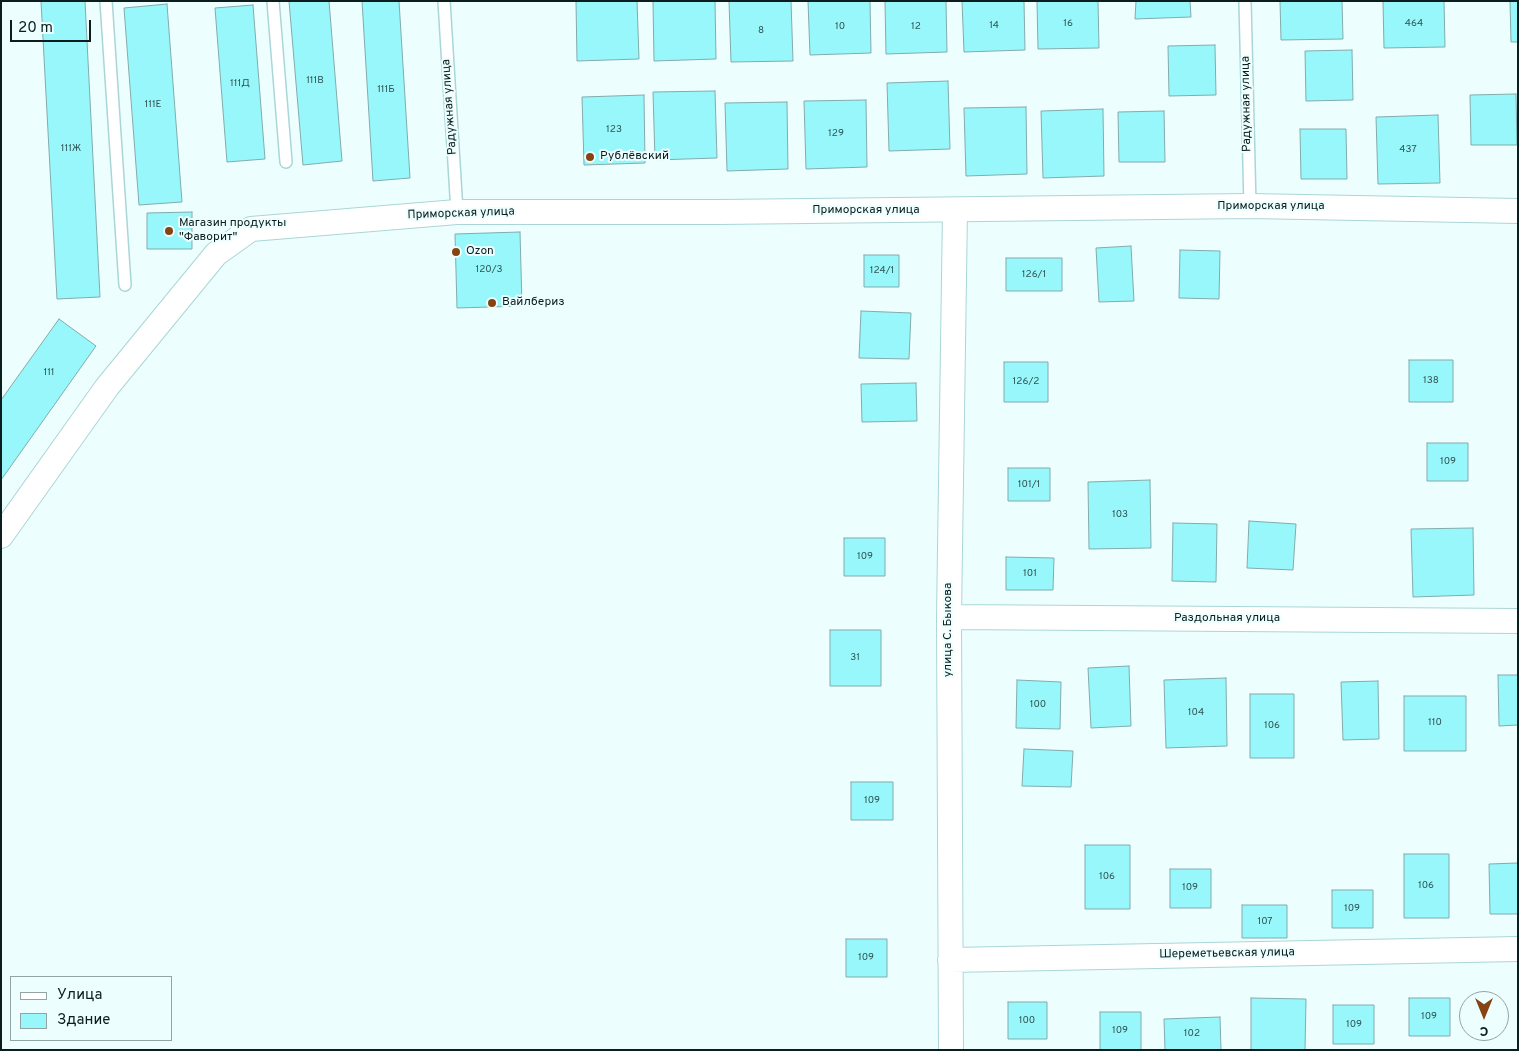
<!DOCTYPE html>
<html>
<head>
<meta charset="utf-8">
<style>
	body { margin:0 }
	#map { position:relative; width:1519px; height:1051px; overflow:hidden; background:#edfeff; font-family:Overpass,sans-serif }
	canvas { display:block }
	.frame { position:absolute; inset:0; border:2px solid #0c1d1d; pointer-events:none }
	.legend { position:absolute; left:10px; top:976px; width:162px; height:65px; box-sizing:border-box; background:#edfeff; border:1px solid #93a4a5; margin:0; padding:6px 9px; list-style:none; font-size:15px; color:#0c1d1d }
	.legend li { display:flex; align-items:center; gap:10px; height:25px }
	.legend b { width:25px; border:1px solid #93a4a5 }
	.north { position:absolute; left:1459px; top:991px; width:50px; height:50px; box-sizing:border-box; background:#edfeff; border:1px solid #93a4a5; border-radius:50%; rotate:180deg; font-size:14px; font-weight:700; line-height:20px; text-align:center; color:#0c1d1d }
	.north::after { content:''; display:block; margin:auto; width:18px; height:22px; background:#854411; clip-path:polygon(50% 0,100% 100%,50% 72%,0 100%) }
	.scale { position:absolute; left:10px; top:20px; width:81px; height:22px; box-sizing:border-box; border:2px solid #0c1d1d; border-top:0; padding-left:6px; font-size:15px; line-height:18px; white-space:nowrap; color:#0c1d1d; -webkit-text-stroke:4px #edfeff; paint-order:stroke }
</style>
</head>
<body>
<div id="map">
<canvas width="1519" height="1051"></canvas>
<div class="frame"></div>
<ul class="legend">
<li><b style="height:6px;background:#fff"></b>Улица</li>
<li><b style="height:14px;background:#98f7fa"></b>Здание</li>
</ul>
<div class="north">С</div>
<div class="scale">20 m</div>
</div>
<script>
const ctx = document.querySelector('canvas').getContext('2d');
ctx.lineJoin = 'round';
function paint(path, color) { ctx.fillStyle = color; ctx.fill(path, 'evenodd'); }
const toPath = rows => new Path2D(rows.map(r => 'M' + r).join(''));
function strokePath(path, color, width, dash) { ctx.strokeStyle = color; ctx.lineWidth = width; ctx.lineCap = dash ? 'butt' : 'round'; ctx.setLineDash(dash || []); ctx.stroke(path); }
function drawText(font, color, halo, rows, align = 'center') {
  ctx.font = font + ' Overpass,sans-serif'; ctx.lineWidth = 4; ctx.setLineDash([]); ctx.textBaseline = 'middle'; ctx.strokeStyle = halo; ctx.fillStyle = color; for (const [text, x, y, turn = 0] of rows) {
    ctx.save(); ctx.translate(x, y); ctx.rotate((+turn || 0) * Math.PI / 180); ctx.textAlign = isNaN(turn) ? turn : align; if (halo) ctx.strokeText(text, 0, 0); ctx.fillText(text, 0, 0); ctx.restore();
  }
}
const building = toPath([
	[41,1,85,1,100,297,57,299,41,1],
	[289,1,329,1,342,161,303,165,289,1],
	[362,1,399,1,410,178,373,181,362,1],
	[576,1,637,1,639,59,577,61,576,1],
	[653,1,715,1,716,59,654,61,653,1],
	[729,1,791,1,793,61,731,62,729,1],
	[808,1,870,1,871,53,810,55,808,1],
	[885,1,946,1,947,52,886,54,885,1],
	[962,1,1024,1,1025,50,964,52,962,1],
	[1037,1,1098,1,1099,48,1038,49,1037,1],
	[1136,1,1190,1,1191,17,1135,19,1136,1],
	[1280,1,1342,1,1343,39,1281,40,1280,1],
	[1383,1,1444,1,1445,47,1384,48,1383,1],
	[1510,1,1518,1,1518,42,1511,42,1510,1],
	[167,4,182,202,139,205,124,8,167,4],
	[253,5,265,159,227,162,215,8,253,5],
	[1215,45,1216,95,1169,96,1168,46,1215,45],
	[1352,50,1353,100,1306,101,1305,51,1352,50],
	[948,81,950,149,889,151,887,83,948,81],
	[715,91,717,158,655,160,653,92,715,91],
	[1516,94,1517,145,1471,145,1470,95,1516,94],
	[644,95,645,163,584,165,582,97,644,95],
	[866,100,867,167,806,169,804,101,866,100],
	[787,102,788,169,727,171,725,103,787,102],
	[1026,107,1027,174,966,176,964,108,1026,107],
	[1103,109,1104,176,1043,178,1041,111,1103,109],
	[1164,111,1165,162,1119,162,1118,112,1164,111],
	[1438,115,1440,183,1378,184,1376,117,1438,115],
	[1300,129,1346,129,1347,179,1301,179,1300,129],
	[192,212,192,249,147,249,147,213,192,212],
	[520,232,522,306,457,308,455,234,520,232],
	[1131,246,1134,301,1099,302,1096,248,1131,246],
	[1180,250,1220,251,1219,299,1179,298,1180,250],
	[864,255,899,255,899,287,864,287,864,255],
	[1006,258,1062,258,1062,291,1006,291,1006,258],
	[861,311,911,313,909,359,859,358,861,311],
	[59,319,96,346,1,480,1,400,59,319],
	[1409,360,1453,360,1453,402,1409,402,1409,360],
	[1004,362,1048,362,1048,402,1004,402,1004,362],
	[916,383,917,421,862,422,861,384,916,383],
	[1427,443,1468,443,1468,481,1427,481,1427,443],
	[1008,468,1050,468,1050,501,1008,501,1008,468],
	[1150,480,1151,548,1089,549,1088,482,1150,480],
	[1249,521,1296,524,1293,570,1247,568,1249,521],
	[1173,523,1217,524,1216,582,1172,581,1173,523],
	[1473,528,1474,595,1413,597,1411,529,1473,528],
	[844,538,885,538,885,576,844,576,844,538],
	[1006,557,1054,558,1053,590,1006,590,1006,557],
	[830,630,881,630,881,686,830,686,830,630],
	[1129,666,1131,726,1091,728,1088,668,1129,666],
	[1498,675,1518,675,1518,725,1499,726,1498,675],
	[1226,678,1227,746,1166,748,1164,680,1226,678],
	[1017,680,1061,682,1060,729,1016,728,1017,680],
	[1378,681,1379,739,1343,740,1341,682,1378,681],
	[1250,694,1294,694,1294,758,1250,758,1250,694],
	[1404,696,1466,696,1466,751,1404,751,1404,696],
	[1024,749,1073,751,1071,787,1022,786,1024,749],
	[851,782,893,782,893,820,851,820,851,782],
	[1085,845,1130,845,1130,909,1085,909,1085,845],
	[1404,854,1449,854,1449,918,1404,918,1404,854],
	[1518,863,1518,914,1490,914,1489,864,1518,863],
	[1170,869,1211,869,1211,908,1170,908,1170,869],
	[1332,890,1373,890,1373,928,1332,928,1332,890],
	[1242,905,1287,905,1287,938,1242,938,1242,905],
	[846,939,887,939,887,977,846,977,846,939],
	[1251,998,1306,999,1305,1050,1251,1050,1251,998],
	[1409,998,1450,998,1450,1036,1409,1036,1409,998],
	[1008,1002,1047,1002,1047,1039,1008,1039,1008,1002],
	[1333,1005,1374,1005,1374,1044,1333,1044,1333,1005],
	[1100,1012,1141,1012,1141,1050,1100,1050,1100,1012],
	[1220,1017,1221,1050,1165,1050,1164,1019,1220,1017]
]);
paint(building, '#98f7fa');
strokePath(building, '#81acad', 1);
const lane = toPath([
	[106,1,125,285],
	[273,1,286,162],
	[444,1,457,212],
	[1245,1,1250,206]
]);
const street = toPath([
	[1,536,107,387,216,254,251,229,457,212,719,212,1250,206,1518,211],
	[949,617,1518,621],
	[950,960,1518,949],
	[951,1050,949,617,955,210]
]);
strokePath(lane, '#aad6d7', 14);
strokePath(street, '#aad6d7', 26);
strokePath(lane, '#fff', 11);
strokePath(street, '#fff', 24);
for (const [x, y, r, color] of [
	[590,157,5,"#854411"],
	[169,231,5,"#854411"],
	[456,252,5,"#854411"],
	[492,303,5,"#854411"]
]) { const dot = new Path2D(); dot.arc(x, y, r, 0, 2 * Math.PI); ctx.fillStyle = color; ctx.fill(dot); strokePath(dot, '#edfeff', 2); }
drawText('10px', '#2f5454', null, [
	["16",1068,24],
	["464",1414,24],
	["14",994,26],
	["10",840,27],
	["12",916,27],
	["8",761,31],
	["111В",315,81],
	["111Д",240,84],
	["111Б",386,90],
	["111Е",153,105],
	["123",614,130],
	["129",836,134],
	["111Ж",71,149],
	["437",1408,150],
	["120/3",489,270],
	["124/1",882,271],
	["126/1",1034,275],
	["111",49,373],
	["138",1431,381],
	["126/2",1026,382],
	["109",1448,462],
	["101/1",1029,485],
	["103",1120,515],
	["109",865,557],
	["101",1030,574],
	["31",855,658],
	["100",1038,705],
	["104",1196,713],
	["110",1435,723],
	["106",1272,726],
	["109",872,801],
	["106",1107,877],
	["106",1426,886],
	["109",1190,888],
	["109",1352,909],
	["107",1265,922],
	["109",866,958],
	["109",1429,1017],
	["100",1027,1021],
	["109",1354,1025],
	["109",1120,1031],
	["102",1192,1034]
]);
drawText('12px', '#0c1d1d', '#edfeff', [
	["Радужная улица",1247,104,-91],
	["Радужная улица",450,107,-94],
	["Приморская улица",1271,207],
	["Приморская улица",866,211],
	["Приморская улица",461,214,-2],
	["Раздольная улица",1227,619],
	["улица С. Быкова",949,630,-90],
	["Шереметьевская улица",1227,954,-1]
]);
drawText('12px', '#0c1d1d', '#edfeff', [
	["Рублёвский",600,157],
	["Магазин продукты",179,224],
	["\"Фаворит\"",179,238],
	["Ozon",466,252],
	["Вайлбериз",502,303]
], 'left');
</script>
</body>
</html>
